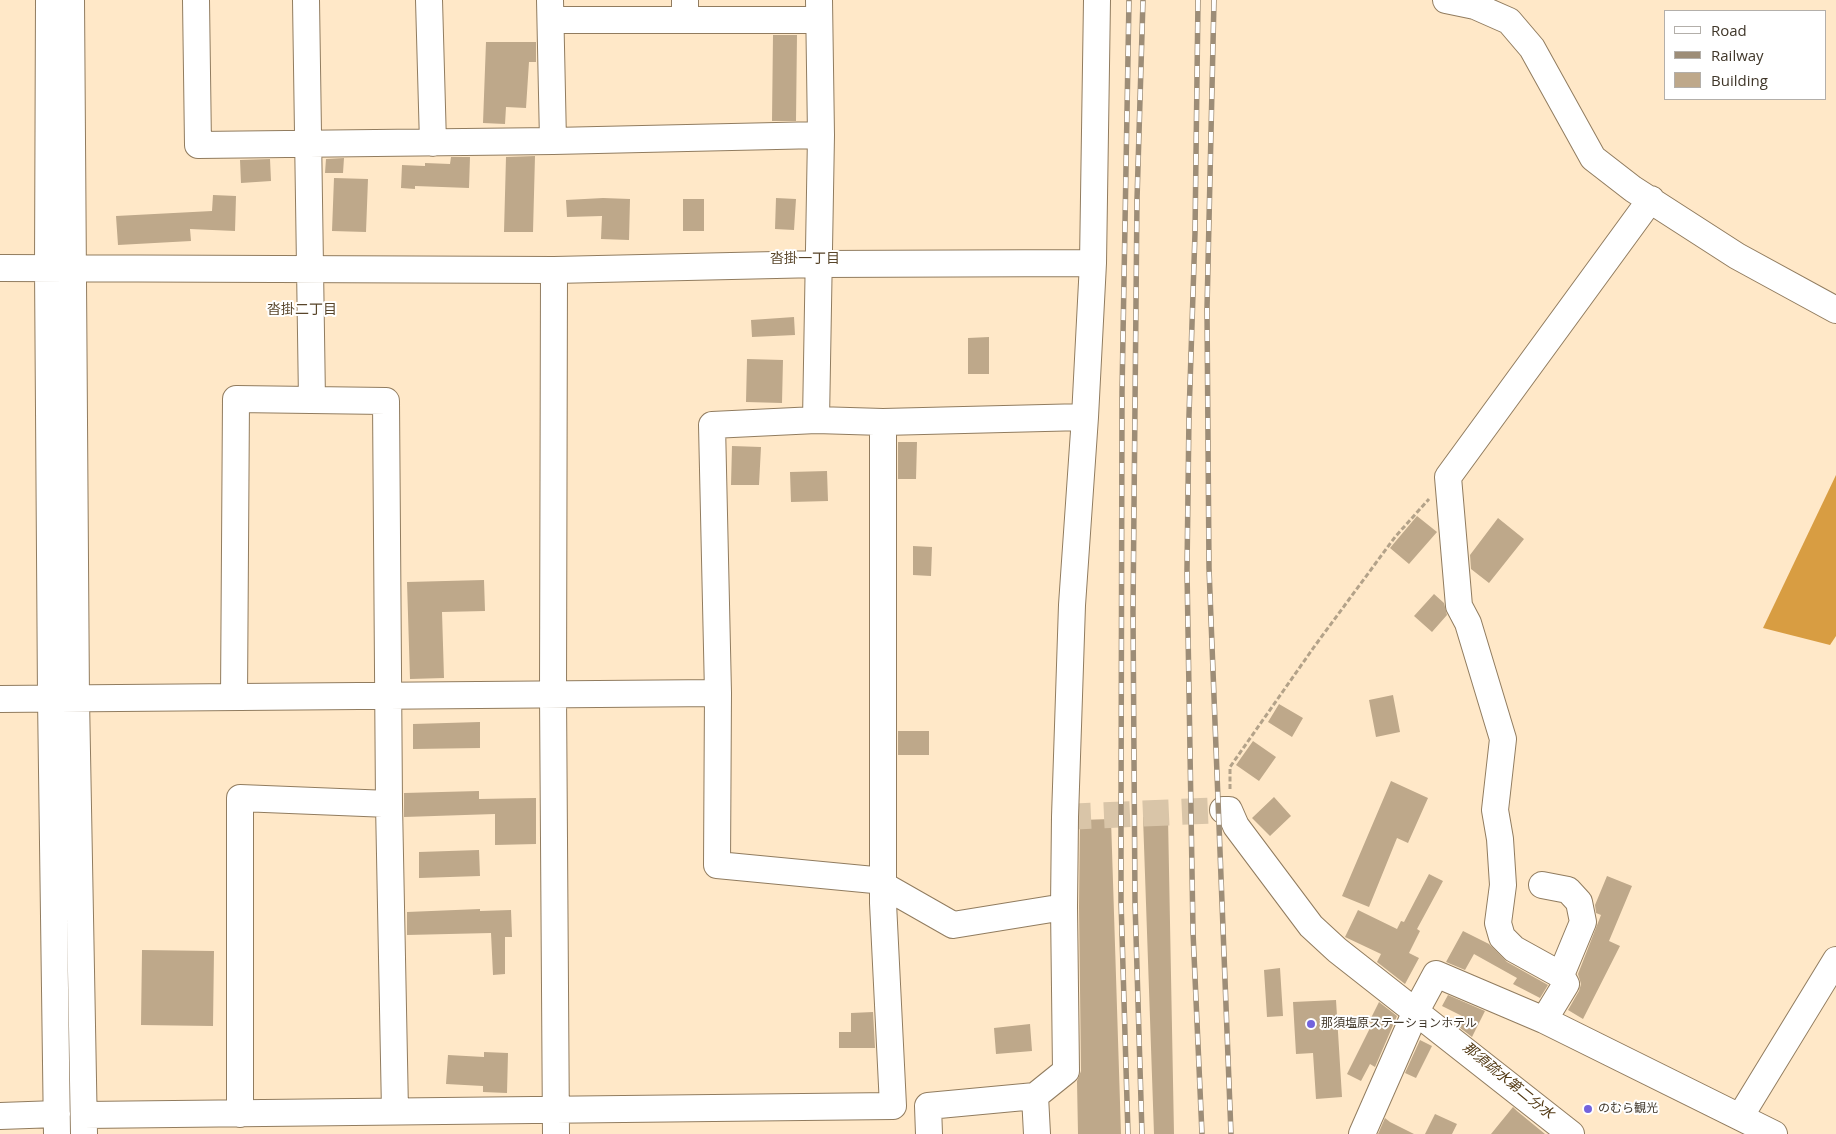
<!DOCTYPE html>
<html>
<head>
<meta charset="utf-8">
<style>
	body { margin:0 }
	#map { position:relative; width:1836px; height:1134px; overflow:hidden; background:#ffe8c8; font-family:"Open Sans",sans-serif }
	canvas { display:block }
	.legend { position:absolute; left:1664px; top:10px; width:162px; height:90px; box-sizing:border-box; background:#fff; border:1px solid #b3afaa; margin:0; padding:6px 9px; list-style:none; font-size:15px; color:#40372a }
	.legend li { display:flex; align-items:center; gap:10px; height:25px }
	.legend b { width:25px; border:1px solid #b3afaa }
</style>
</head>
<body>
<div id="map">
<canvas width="1836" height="1134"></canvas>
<ul class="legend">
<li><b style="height:6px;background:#fff"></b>Road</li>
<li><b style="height:6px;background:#9d8d77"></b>Railway</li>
<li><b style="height:14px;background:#bea88a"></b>Building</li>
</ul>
</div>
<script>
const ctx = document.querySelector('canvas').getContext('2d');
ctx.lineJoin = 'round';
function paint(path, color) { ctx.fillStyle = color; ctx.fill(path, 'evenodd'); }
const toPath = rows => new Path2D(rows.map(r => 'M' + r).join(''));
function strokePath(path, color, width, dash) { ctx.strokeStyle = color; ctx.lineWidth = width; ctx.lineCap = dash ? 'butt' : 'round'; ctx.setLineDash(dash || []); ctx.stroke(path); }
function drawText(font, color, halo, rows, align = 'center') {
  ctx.font = font + ' "Open Sans","Noto Sans JP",sans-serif'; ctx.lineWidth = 4; ctx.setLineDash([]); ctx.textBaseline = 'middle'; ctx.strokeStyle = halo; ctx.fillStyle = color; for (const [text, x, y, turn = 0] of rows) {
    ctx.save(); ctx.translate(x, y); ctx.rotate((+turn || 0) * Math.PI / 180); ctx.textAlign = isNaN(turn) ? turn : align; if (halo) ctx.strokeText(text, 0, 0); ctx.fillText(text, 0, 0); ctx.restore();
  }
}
paint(toPath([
	[1836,475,1836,636,1830,645,1763,628]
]), '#d89d42');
paint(toPath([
	[773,35,797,35,796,121,772,121],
	[486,42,536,42,536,62,529,62,526,108,506,107,505,124,483,123],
	[535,156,533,232,504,232,506,157],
	[451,157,470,157,469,188,415,186,415,189,401,188,402,165,425,166,425,163,450,164],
	[344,158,343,173,325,173,326,159],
	[270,159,271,181,241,183,240,160],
	[334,178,368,179,366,232,332,231],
	[213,195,236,196,235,231,190,229,191,241,118,245,116,216,212,211],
	[603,198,630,199,629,240,601,239,602,216,567,217,566,200],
	[776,198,796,199,794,230,775,229],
	[683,199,704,199,704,231,683,231],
	[794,317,795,335,752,337,751,320],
	[989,337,989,374,968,374,968,338],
	[747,359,783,360,782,403,746,402],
	[898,442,917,442,916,479,898,479],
	[732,446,761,447,759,485,731,485],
	[827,471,828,501,791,502,790,472],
	[1417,516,1437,532,1409,564,1390,548],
	[1498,518,1524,539,1489,583,1471,569,1470,555],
	[913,546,932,547,931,576,913,575],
	[484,580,485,611,442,612,444,678,410,679,407,582],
	[1434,594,1444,603,1447,615,1432,632,1414,616],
	[1393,695,1400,732,1376,737,1369,700],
	[1279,704,1303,718,1292,737,1268,722],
	[480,722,480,748,413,749,413,724],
	[898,731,929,731,929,755,898,755],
	[1253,741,1276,757,1259,781,1236,765],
	[1391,781,1428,798,1408,843,1397,838,1369,907,1342,896],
	[479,791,479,799,536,798,536,844,495,845,495,814,404,817,404,793],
	[1274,797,1291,816,1270,836,1252,818],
	[1143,817,1168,817,1174,1134,1154,1134],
	[1111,819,1121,1134,1078,1134,1077,1081,1081,1071,1079,907,1080,820],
	[479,850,480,876,419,878,419,852],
	[1429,874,1443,881,1417,929,1420,931,1409,953,1419,958,1405,984,1377,962,1381,954,1345,937,1358,910,1397,929,1401,921,1404,922],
	[1607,876,1632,886,1609,941,1620,946,1583,1019,1568,1010,1579,991,1581,984,1578,974,1601,915,1596,913,1595,905],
	[480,909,480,911,511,910,512,937,505,937,505,974,493,975,491,933,407,935,407,912],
	[1463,931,1489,944,1507,962,1548,985,1540,998,1513,984,1517,978,1474,954,1465,970,1446,962],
	[142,950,214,951,213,1026,141,1025],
	[1280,968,1283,1016,1267,1017,1264,970],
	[1448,995,1485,1011,1472,1037,1459,1027,1464,1017,1442,1006],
	[1336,1000,1342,1097,1316,1099,1313,1053,1296,1054,1293,1002],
	[1379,1002,1397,1016,1375,1067,1370,1064,1361,1081,1347,1074,1372,1024,1369,1022],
	[873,1012,875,1048,839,1048,839,1032,851,1032,851,1013],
	[1030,1024,1032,1051,996,1054,994,1028],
	[1420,1040,1432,1046,1416,1078,1405,1073],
	[484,1052,508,1053,507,1093,483,1092,483,1086,446,1084,448,1055,484,1057],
	[1513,1107,1517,1111,1545,1134,1491,1134],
	[1435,1114,1457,1124,1452,1134,1425,1134],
	[1385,1118,1390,1122,1414,1134,1378,1134]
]), '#bea88a');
strokePath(toPath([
	[1065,817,1223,810]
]), '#d9c5a8', 26, [26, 13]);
const minor = toPath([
	[49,0,48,268,51,698,57,1134],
	[71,0,76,698,84,1134],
	[196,0,198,145,553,141,821,135],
	[306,0,312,400],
	[429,0,433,143],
	[550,0,553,141],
	[685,0,685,20,819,20],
	[1446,0,1475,6,1509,21,1532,48,1593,158,1633,189,1737,256,1836,310],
	[551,20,685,20],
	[0,268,554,270,820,264,1093,263],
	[554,270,553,694,556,1134],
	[1085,417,883,422,816,420,712,425,718,693,717,865,874,880,953,925,1064,907,1065,817,1072,605,1085,417,1093,263,1097,0],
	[816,420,821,135,819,0],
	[234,697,236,399,386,401,389,804,395,1111],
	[0,699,718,693],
	[1223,810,1229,810,1236,826,1311,926,1337,950,1571,1134],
	[1542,885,1568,890,1579,902,1583,922,1561,975],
	[1544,1020,1566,984,1561,975,1514,949,1502,937,1498,923,1503,885,1500,839,1495,810,1503,739,1468,623,1459,606,1448,477,1651,199],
	[1035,1096,1066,1071,1064,907],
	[240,1114,240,798,389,804],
	[84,1115,893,1106,883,903,883,422],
	[0,1116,57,1114],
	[1740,1117,1836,960],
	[929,1134,928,1106,1035,1096,1037,1134],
	[1362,1134,1416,1011,1436,974,1544,1020,1774,1134]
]);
strokePath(minor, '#917c5f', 28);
strokePath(toPath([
	[1230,789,1230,767,1314,647,1395,537,1429,499]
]), '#b3a289', 3, [5, 2.5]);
strokePath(minor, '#fff', 26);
const rail = toPath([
	[1198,0,1195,233,1189,415,1187,570,1193,932,1202,1134],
	[1214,0,1207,309,1209,568,1231,1134],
	[1128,1134,1121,901,1121,818,1122,392,1129,0],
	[1142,1134,1135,902,1133,611,1137,200,1143,0]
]);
strokePath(rail, '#9d8d77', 5.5);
strokePath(rail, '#fff', 4, [11]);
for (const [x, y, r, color] of [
	[1311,1024,5,"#7363dd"],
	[1588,1109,5,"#7363dd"]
]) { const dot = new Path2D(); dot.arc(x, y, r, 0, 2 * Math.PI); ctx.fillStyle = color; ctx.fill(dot); strokePath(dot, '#fff', 2); }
drawText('12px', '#40372a', '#fff', [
	["那須塩原ステーションホテル",1321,1024],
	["のむら観光",1598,1109]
], 'left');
drawText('14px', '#58452a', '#fff', [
	["沓掛一丁目",805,259],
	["沓掛二丁目",302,310]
]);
drawText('italic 14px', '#523913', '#fff', [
	["那須疏水第二分水",1508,1081,39]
]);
</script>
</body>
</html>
